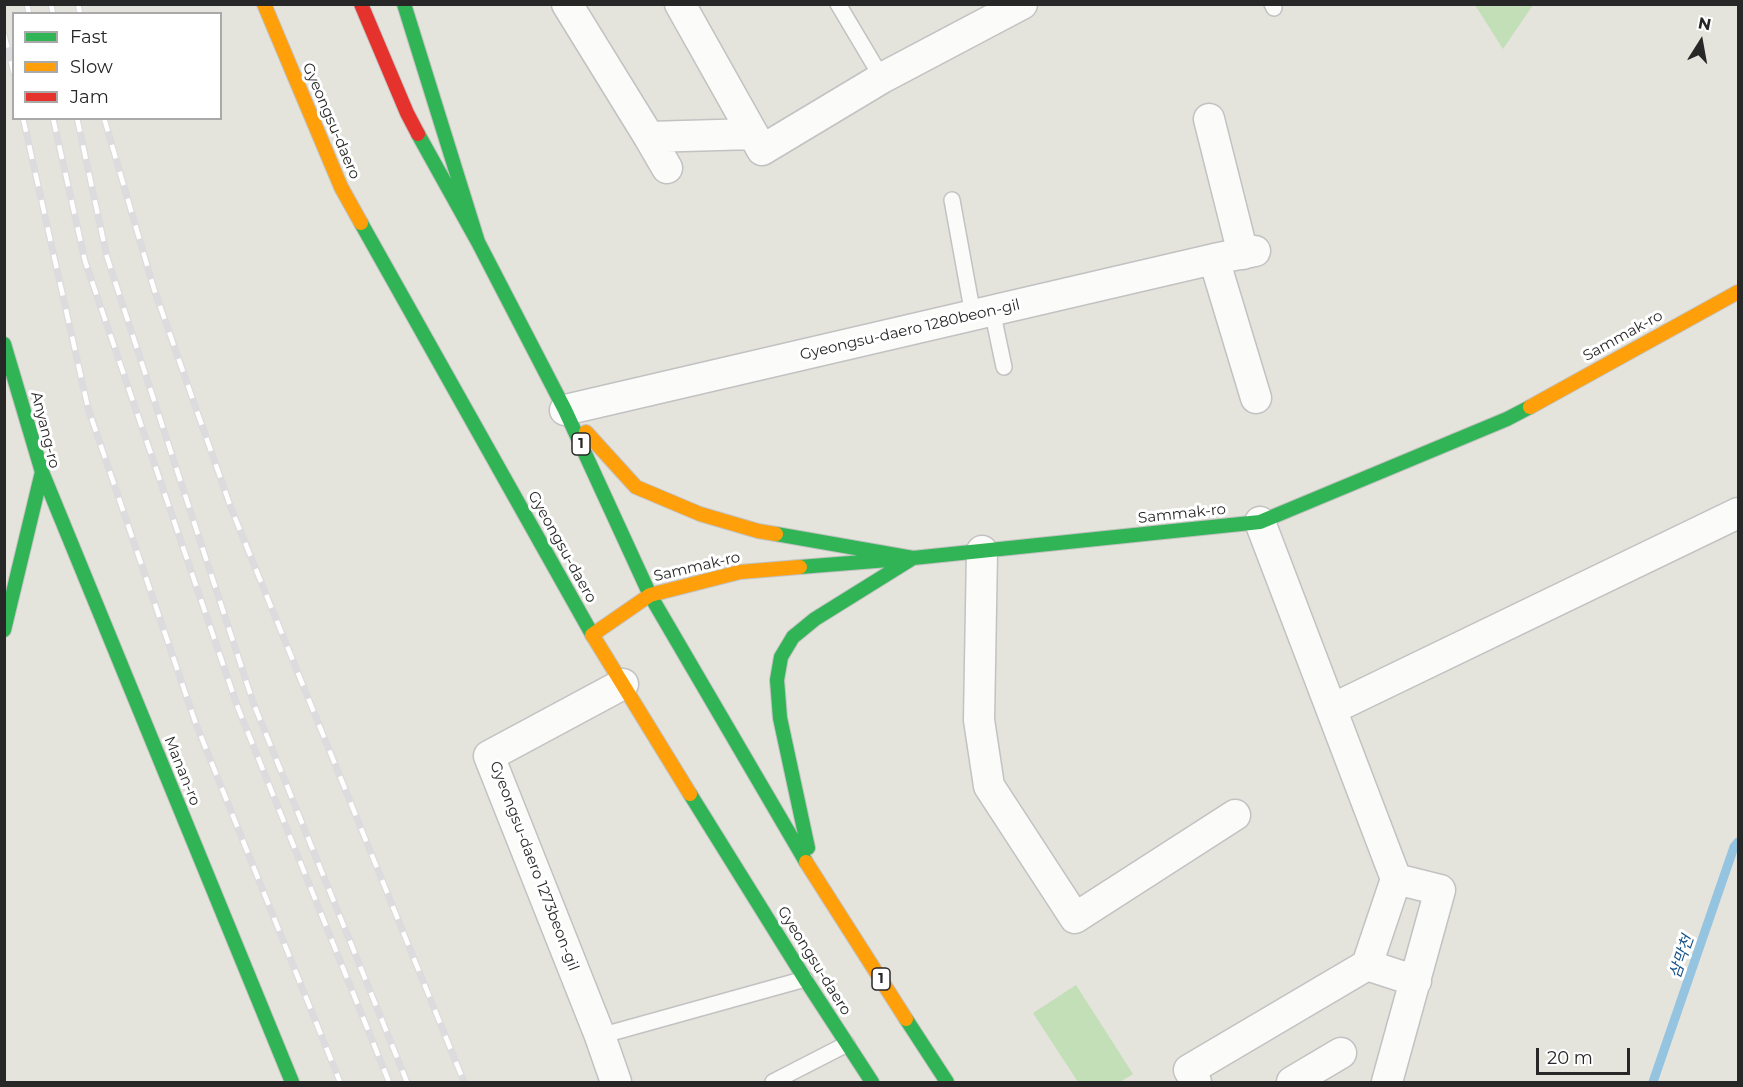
<!DOCTYPE html>
<html>
<head>
<meta charset="utf-8">
<style>
	body { margin:0 }
	#map { position:relative; width:1743px; height:1087px; overflow:hidden; background:#e4e3dc; font-family:Montserrat,sans-serif }
	canvas { display:block }
	.frame { position:absolute; inset:0; border:6px solid #272727; pointer-events:none }
	.legend { position:absolute; left:12px; top:12px; width:210px; height:108px; box-sizing:border-box; background:#fff; border:2px solid #a9a9a9; margin:0; padding:8px 10px; list-style:none; font-size:18px; color:#272727 }
	.legend li { display:flex; align-items:center; gap:12px; height:30px }
	.legend b { width:30px; border:2px solid #a9a9a9 }
	.north { position:absolute; left:1671px; top:12px; width:60px; height:60px; -webkit-text-stroke:4px #fff; paint-order:stroke; rotate:11deg; font-size:16px; font-weight:700; line-height:24px; text-align:center; color:#272727 }
	.north::after { content:''; display:block; margin:auto; width:21px; height:27px; background:#272727; clip-path:polygon(50% 0,100% 100%,50% 72%,0 100%) }
	.scale { position:absolute; left:1536px; top:1048px; width:94px; height:27px; box-sizing:border-box; border:3px solid #272727; border-top:0; padding-left:8px; font-size:18px; line-height:21px; white-space:nowrap; color:#272727; -webkit-text-stroke:4px #fff; paint-order:stroke }
</style>
</head>
<body>
<div id="map">
<canvas width="1743" height="1087"></canvas>
<div class="frame"></div>
<ul class="legend">
<li><b style="height:8px;background:#30b455"></b>Fast</li>
<li><b style="height:8px;background:#ff9f0a"></b>Slow</li>
<li><b style="height:8px;background:#e5322d"></b>Jam</li>
</ul>
<div class="north">N</div>
<div class="scale">20 m</div>
</div>
<script>
const ctx = document.querySelector('canvas').getContext('2d');
ctx.lineJoin = 'round';
function paint(path, color) { ctx.fillStyle = color; ctx.fill(path, 'evenodd'); }
const toPath = rows => new Path2D(rows.map(r => 'M' + r).join(''));
function strokePath(path, color, width, dash) { ctx.strokeStyle = color; ctx.lineWidth = width; ctx.lineCap = dash ? 'butt' : 'round'; ctx.setLineDash(dash || []); ctx.stroke(path); }
function drawText(font, color, halo, rows, align = 'center') {
  ctx.font = font + ' Montserrat,"Noto Sans KR",sans-serif'; ctx.lineWidth = 6; ctx.setLineDash([]); ctx.textBaseline = 'middle'; ctx.strokeStyle = halo; ctx.fillStyle = color; for (const [text, x, y, turn = 0] of rows) {
    ctx.save(); ctx.translate(x, y); ctx.rotate((+turn || 0) * Math.PI / 180); ctx.textAlign = isNaN(turn) ? turn : align; if (halo) ctx.strokeText(text, 0, 0); ctx.fillText(text, 0, 0); ctx.restore();
  }
}
paint(toPath([
	[1475,5,1533,5,1503,49],
	[1076,985,1133,1074,1120,1082,1078,1082,1033,1013]
]), '#c2dfb7');
strokePath(toPath([
	[1653,1082,1734,847,1738,842]
]), '#95c4e1', 9);
const lane = toPath([
	[838,4,882,78],
	[1272,4,1274,8],
	[952,200,973,315],
	[992,310,1004,367],
	[600,1036,805,979],
	[773,1082,847,1044]
]);
const street = toPath([
	[567,4,649,137,667,168],
	[680,4,762,150,882,78,1022,4],
	[1209,119,1243,254],
	[649,137,753,134],
	[1214,259,1256,398],
	[565,410,1214,259,1255,251],
	[982,551,979,720,989,786,1075,918,1235,815],
	[1332,709,1738,513],
	[1367,965,1416,981],
	[616,1082,600,1036,489,756,623,684],
	[1196,1082,1189,1070,1367,965,1396,879,1260,522],
	[1292,1082,1341,1053],
	[1387,1082,1440,890,1396,879]
]);
const fast = toPath([
	[404,4,478,242],
	[418,134,478,242,565,410,650,595,806,862],
	[361,223,593,636],
	[4,344,42,472,4,630],
	[42,472,292,1082],
	[776,534,913,558],
	[800,567,913,558,1260,522,1507,419,1530,407],
	[690,794,805,979,872,1082],
	[808,848,780,718,777,680,781,657,793,637,815,619,913,558],
	[906,1019,947,1082]
]);
const slow = toPath([
	[264,4,341,187,361,223],
	[1530,407,1738,292],
	[586,432,636,487,700,514,758,531,776,534],
	[592,635,650,595,740,572,800,567],
	[593,636,690,794],
	[806,862,906,1019]
]);
const jam = toPath([
	[361,4,407,113,418,134]
]);
strokePath(lane, '#c2c2c2', 18);
strokePath(street, '#c2c2c2', 33);
strokePath(fast, '#c2c2c2', 16);
strokePath(slow, '#c2c2c2', 16);
strokePath(jam, '#c2c2c2', 16);
strokePath(lane, '#fbfbfa', 15);
strokePath(street, '#fbfbfa', 30);
strokePath(fast, '#30b455', 14);
strokePath(slow, '#ff9f0a', 14);
strokePath(jam, '#e5322d', 14);
const rail = toPath([
	[27,4,29,14],
	[51,4,53,14],
	[78,4,80,14],
	[4,34,14,74],
	[23,118,88,408,196,724,340,1082],
	[53,118,85,261,238,708,389,1082],
	[77,118,107,257,253,702,407,1082],
	[104,118,154,289,231,508,464,1082]
]);
strokePath(rail, '#dcdbdd', 7);
strokePath(rail, '#fff', 4.5, [14]);
for (const [x, y, w] of [
	[581,444,18],
	[881,979,18]
]) { const box = new Path2D(); box.roundRect(x - w / 2, y - 11, w, 22, 4.5); ctx.fillStyle = '#fff'; ctx.fill(box); strokePath(box, '#272727', 1.5); }
drawText('bold 14px', '#272727', null, [
	["1",581,444],
	["1",881,979]
]);
drawText('15px', '#272727', '#fff', [
	["Gyeongsu-daero",331,121,67],
	["Gyeongsu-daero 1280beon-gil",910,330,-13],
	["Sammak-ro",1623,336,-29],
	["Anyang-ro",45,430,76],
	["Sammak-ro",1182,514,-6],
	["Gyeongsu-daero",562,547,61],
	["Sammak-ro",697,567,-13],
	["Manan-ro",182,771,68],
	["Gyeongsu-daero 1273beon-gil",534,866,69],
	["Gyeongsu-daero",814,961,58]
]);
drawText('italic 16px', '#17538a', '#fff', [
	["삼막천",1682,957,-71]
]);
</script>
</body>
</html>
